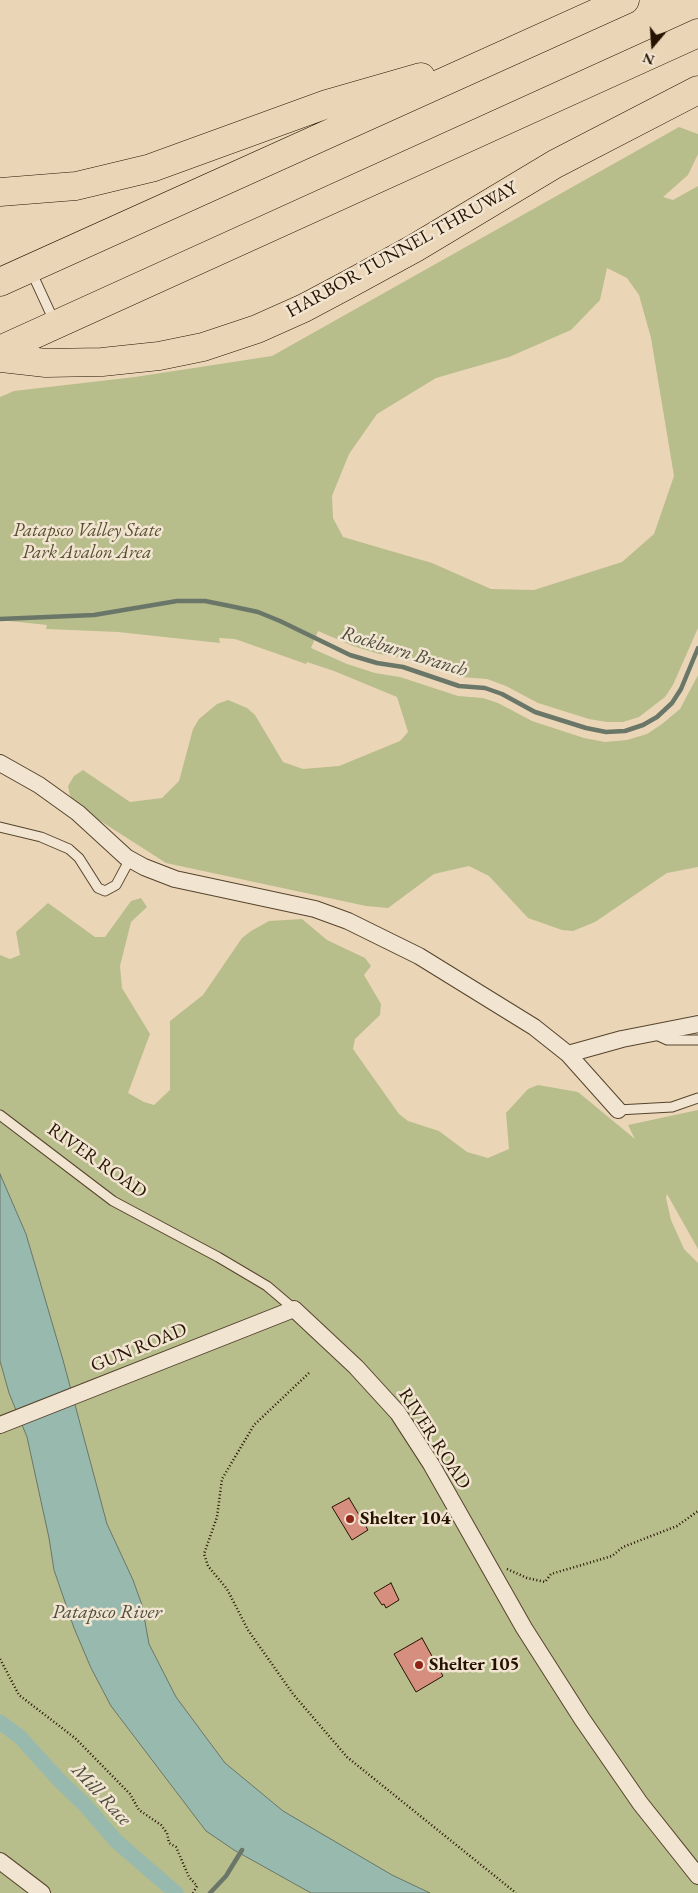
<!DOCTYPE html>
<html>
<head>
<meta charset="utf-8">
<style>
	body { margin:0 }
	#map { position:relative; width:698px; height:1893px; overflow:hidden; background:#ead6b6; font-family:"EB Garamond",serif }
	canvas { display:block }
	.north { position:absolute; left:628px; top:20px; width:50px; height:50px; -webkit-text-stroke:4px #f1e4d0; paint-order:stroke; rotate:198deg; font-size:14px; font-weight:700; line-height:20px; text-align:center; color:#251300 }
	.north::after { content:''; display:block; margin:auto; width:18px; height:22px; background:#251300; clip-path:polygon(50% 0,100% 100%,50% 72%,0 100%) }
</style>
</head>
<body>
<div id="map">
<canvas width="698" height="1893"></canvas>
<div class="north">N</div>
</div>
<script>
const ctx = document.querySelector('canvas').getContext('2d');
ctx.lineJoin = 'round';
function paint(path, color) { ctx.fillStyle = color; ctx.fill(path, 'evenodd'); }
const toPath = rows => new Path2D(rows.map(r => 'M' + r).join(''));
function strokePath(path, color, width, dash) { ctx.strokeStyle = color; ctx.lineWidth = width; ctx.lineCap = dash ? 'butt' : 'round'; ctx.setLineDash(dash || []); ctx.stroke(path); }
function drawText(font, color, halo, rows, align = 'center') {
  ctx.font = font + ' "EB Garamond",serif'; ctx.lineWidth = 5; ctx.setLineDash([]); ctx.textBaseline = 'middle'; ctx.strokeStyle = halo; ctx.fillStyle = color; for (const [text, x, y, turn = 0] of rows) {
    ctx.save(); ctx.translate(x, y); ctx.rotate((+turn || 0) * Math.PI / 180); ctx.textAlign = isNaN(turn) ? turn : align; if (halo) ctx.strokeText(text, 0, 0); ctx.fillText(text, 0, 0); ctx.restore();
  }
}
paint(toPath([
	[679,127,698,134,698,154,688,175,663,197,673,200,698,186,698,628,673,685,665,697,639,717,623,722,607,722,589,719,538,703,506,686,487,679,461,677,405,658,379,654,353,646,318,631,311,648,347,664,375,673,400,677,458,696,483,698,498,703,532,721,584,738,605,742,627,740,647,734,662,724,680,709,698,675,698,867,667,873,595,922,573,931,562,930,528,918,489,876,469,866,434,874,388,908,366,906,166,863,77,806,70,796,68,786,74,776,83,770,130,802,162,798,179,781,193,729,199,719,217,704,228,700,247,708,255,715,283,762,303,769,339,766,400,741,408,732,397,697,334,671,307,662,306,664,235,639,219,638,220,643,118,632,46,629,47,625,0,620,0,397,14,391,135,377,272,356],
	[607,268,627,278,639,295,651,338,674,476,654,534,622,562,534,590,491,589,432,563,343,537,333,518,332,496,349,454,377,414,436,378,509,357,571,330,600,300],
	[141,898,147,907,131,922,120,966,122,988,150,1034,128,1093,144,1102,154,1105,170,1090,170,1021,203,995,242,938,251,931,269,921,302,919,327,940,365,958,371,966,364,975,381,1004,380,1015,355,1039,353,1049,399,1114,408,1121,439,1131,467,1152,488,1158,509,1149,506,1113,528,1089,538,1085,578,1092,635,1139,628,1125,698,1110,698,1249,667,1194,666,1198,671,1220,684,1249,698,1263,698,1893,0,1893,0,955,10,959,20,955,16,932,48,903,95,937,105,937,131,901]
]), '#b8bd8c');
const water = toPath([
	[0,1174,26,1234,63,1360,107,1524,133,1580,142,1605,149,1644,176,1697,225,1763,283,1811,392,1875,430,1893,311,1893,234,1850,206,1831,111,1706,91,1668,74,1628,54,1570,49,1538,27,1437,9,1393,0,1361,0,1174]
]);
paint(water, '#98b9ae');
strokePath(water, '#6a7768', 1);
strokePath(toPath([
	[0,619,94,615,177,601,205,601,230,606,258,612,280,621,350,655,377,663,403,667,459,686,485,688,502,694,535,712,586,728,606,732,625,731,643,725,657,717,672,703,681,689,698,648],
	[210,1893,226,1876,242,1850]
]), '#6a7768', 4.5);
strokePath(toPath([
	[0,1722,20,1737,58,1779,86,1806,116,1841,176,1893]
]), '#98b9ae', 15);
const building = toPath([
	[349,1498,368,1530,352,1540,332,1507,349,1498],
	[391,1583,399,1600,386,1608,384,1604,382,1605,374,1593,391,1583],
	[422,1638,443,1676,416,1692,394,1654,422,1638]
]);
paint(building, '#d68f7e');
strokePath(building, '#251300', 1);
const lane = toPath([
	[31,271,55,323],
	[0,827,41,837,69,849,79,858,98,888,105,891,116,885,130,859],
	[654,1034,667,1040,698,1040],
	[618,1110,672,1107,698,1098],
	[0,1115,113,1201,218,1257,267,1286,294,1309]
]);
const street = toPath([
	[0,763,39,785,78,813,126,857,144,867,175,879,315,909,348,921,419,956,534,1027,568,1054,618,1110],
	[568,1054,622,1039,698,1024],
	[0,1425,294,1309,356,1367,398,1413,431,1464,524,1628,582,1719,640,1803,698,1876],
	[0,1861,42,1893]
]);
const highway = toPath([
	[0,192,76,186,151,168,327,104,421,77],
	[0,282,625,0],
	[0,350,698,33],
	[0,358,46,363,102,362,159,356,203,347,257,329,304,308,351,283,415,248,555,164,698,90]
]);
strokePath(lane, '#56442e', 11);
strokePath(street, '#56442e', 18);
strokePath(highway, '#251300', 29);
strokePath(toPath([
	[309,1373,254,1425,222,1479,217,1517,204,1554,208,1566,227,1589,248,1630,293,1694,347,1757,516,1893],
	[507,1569,527,1578,545,1582,551,1574,612,1556,623,1547,677,1526,698,1511],
	[0,1659,19,1695,75,1738,130,1794,139,1810,161,1825,167,1833,169,1843,176,1847,189,1877,197,1886,193,1893]
]), '#251300', 2.5, [1, 2.5]);
strokePath(lane, '#f1e4d0', 9);
strokePath(street, '#f1e4d0', 16);
strokePath(highway, '#ead6b6', 28);
for (const [x, y, r, color] of [
	[350,1519,5,"#8f2418"],
	[419,1665,5,"#8f2418"]
]) { const dot = new Path2D(); dot.arc(x, y, r, 0, 2 * Math.PI); ctx.fillStyle = color; ctx.fill(dot); strokePath(dot, '#f1e4d0', 2); }
drawText('19px', '#251300', '#f1e4d0', [
	["HARBOR TUNNEL THRUWAY",402,250,-29],
	["RIVER ROAD",97,1161,35],
	["GUN ROAD",139,1348,-22],
	["RIVER ROAD",434,1439,57]
]);
drawText('italic 19px', '#584e31', '#f1e4d0', [
	["Patapsco Valley State",87,531],
	["Park Avalon Area",87,553]
]);
drawText('bold 19px', '#251300', '#f1e4d0', [
	["Shelter 104",360,1519],
	["Shelter 105",429,1665]
], 'left');
drawText('italic 20px', '#4d4d3d', '#f1e4d0', [
	["Rockburn Branch",404,652,17],
	["Patapsco River",107,1613],
	["Mill Race",101,1795,47]
]);
</script>
</body>
</html>
